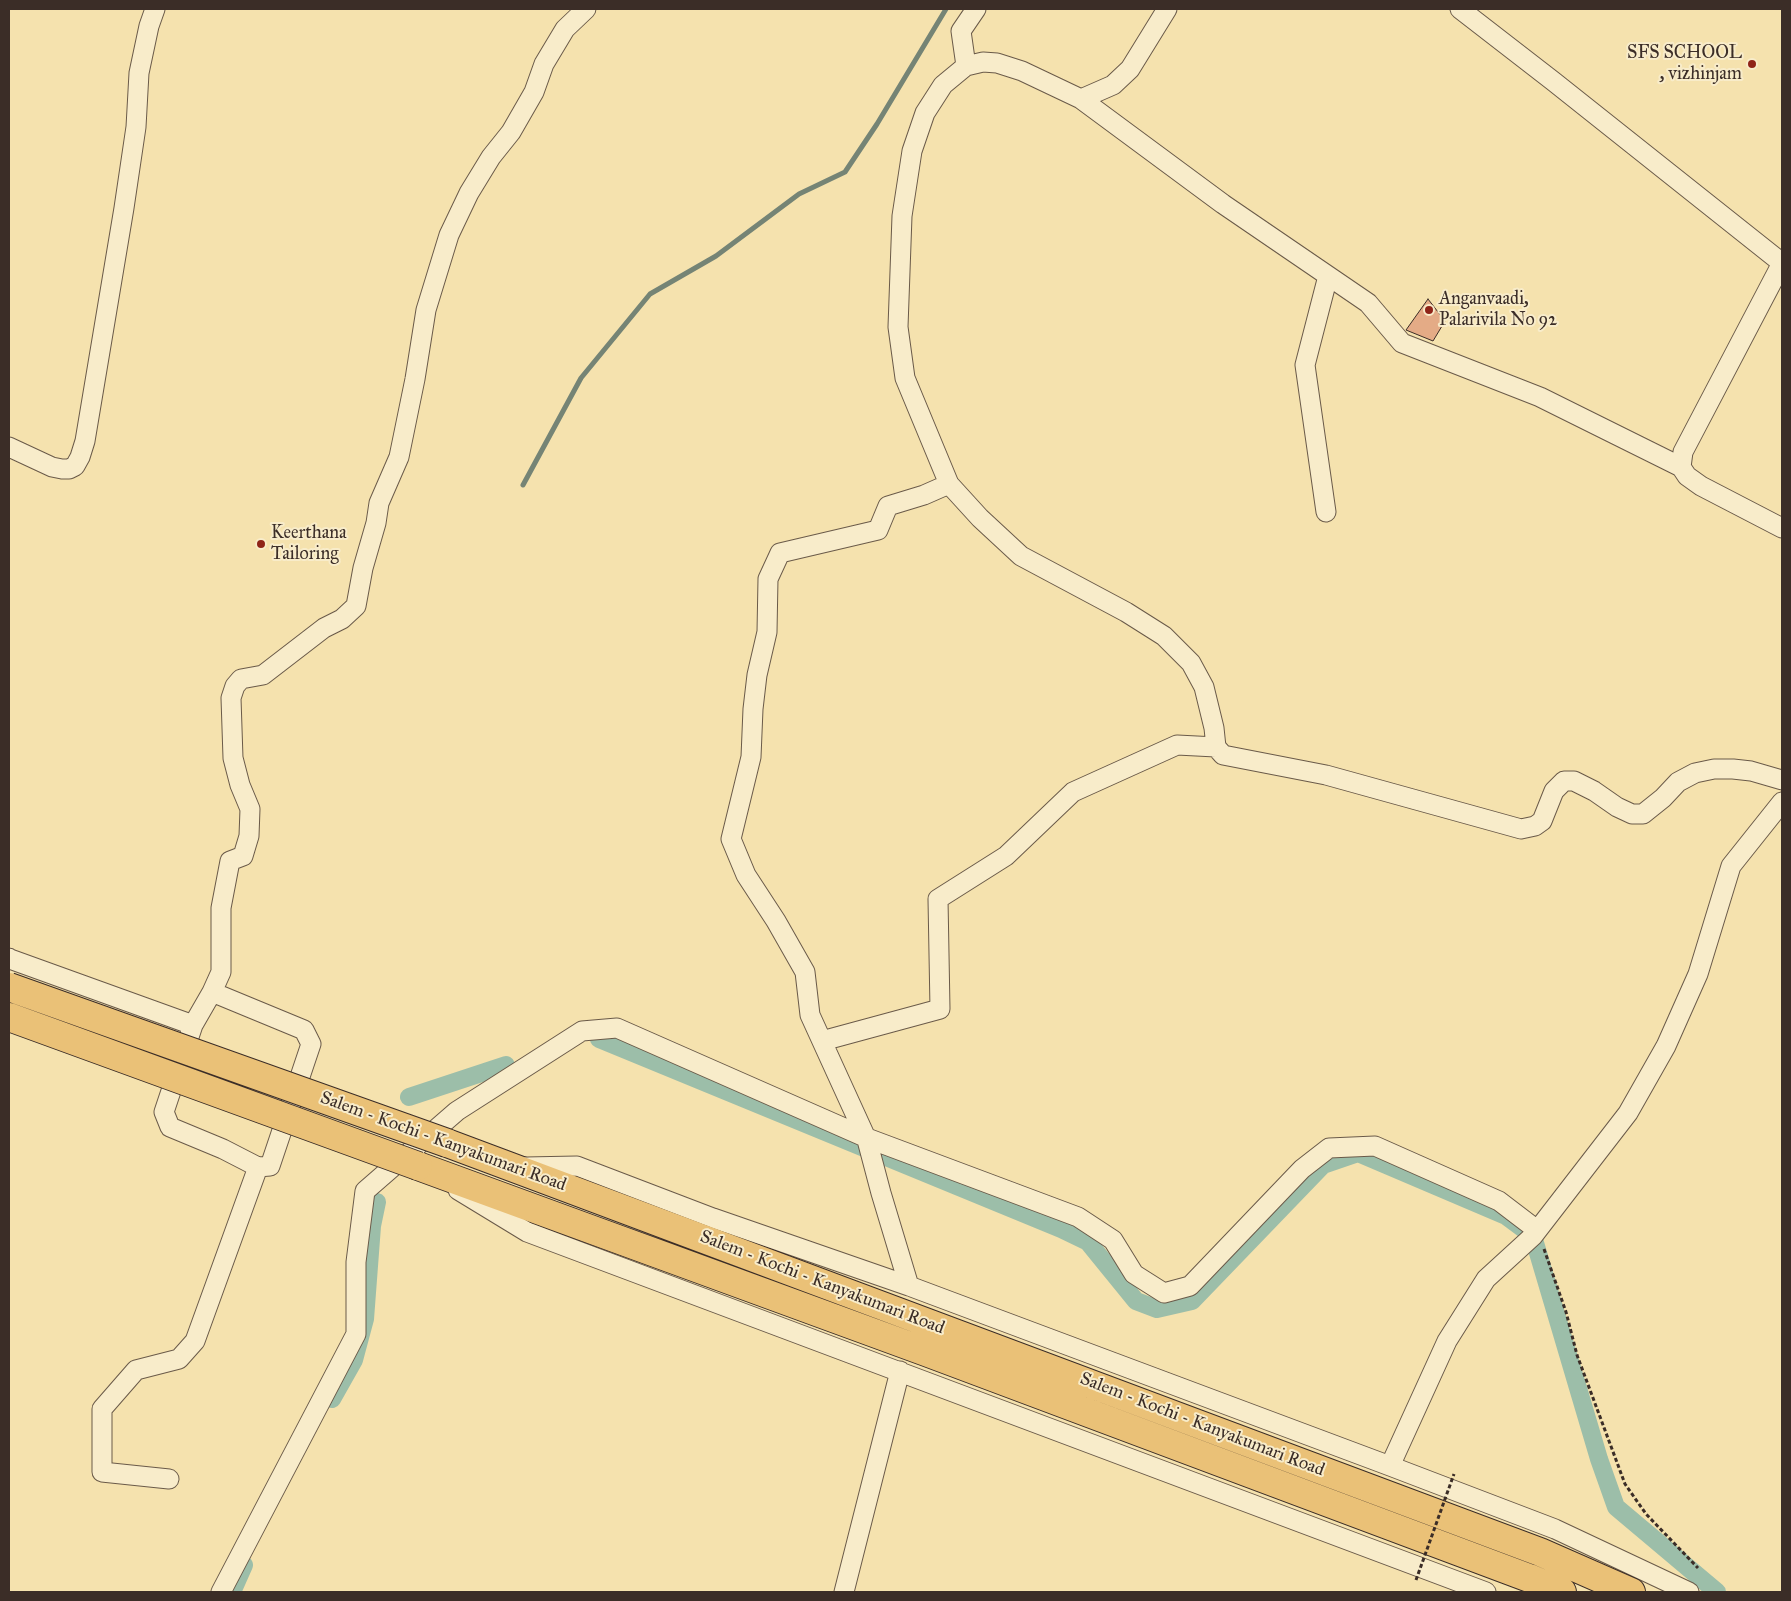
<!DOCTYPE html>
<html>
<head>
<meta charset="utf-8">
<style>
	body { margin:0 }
	#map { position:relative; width:1791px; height:1601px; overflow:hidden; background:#f5e2ae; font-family:"IM FELL Great Primer",serif }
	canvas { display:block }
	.frame { position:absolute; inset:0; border:10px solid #3b2d27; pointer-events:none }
</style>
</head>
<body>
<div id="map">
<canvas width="1791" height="1601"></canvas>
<div class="frame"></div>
</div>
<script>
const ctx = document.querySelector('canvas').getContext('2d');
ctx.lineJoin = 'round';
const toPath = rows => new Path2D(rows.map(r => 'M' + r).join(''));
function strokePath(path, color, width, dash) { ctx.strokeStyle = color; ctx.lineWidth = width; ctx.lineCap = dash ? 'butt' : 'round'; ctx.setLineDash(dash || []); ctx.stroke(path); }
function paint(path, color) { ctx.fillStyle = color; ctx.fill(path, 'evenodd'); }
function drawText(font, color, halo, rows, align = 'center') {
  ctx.font = font + ' "IM FELL Great Primer",serif'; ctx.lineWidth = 4; ctx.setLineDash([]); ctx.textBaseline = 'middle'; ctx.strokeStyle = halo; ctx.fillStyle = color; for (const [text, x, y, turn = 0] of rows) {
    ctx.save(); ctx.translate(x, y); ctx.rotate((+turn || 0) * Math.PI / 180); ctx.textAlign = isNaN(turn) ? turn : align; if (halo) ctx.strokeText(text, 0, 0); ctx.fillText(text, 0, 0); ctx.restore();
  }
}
strokePath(toPath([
	[523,485,581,378,650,294,716,256,799,194,845,172,877,124,946,9]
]), '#758475', 5);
strokePath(toPath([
	[599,1039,1061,1229,1088,1242,1136,1301,1157,1309,1192,1301,1323,1165,1358,1153,1506,1216,1533,1236,1599,1459,1616,1507,1717,1592],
	[409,1097,506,1065],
	[332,1399,354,1360,365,1319,372,1226,377,1202],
	[232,1592,244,1565]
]), '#9cbea9', 18);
const building = toPath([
	[1428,299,1445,321,1433,341,1406,330,1428,299]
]);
paint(building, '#e4ab86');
strokePath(building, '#3b2d27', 1);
const minor = toPath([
	[1460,9,1553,81,1782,263,1683,452,1681,467,1687,476,1701,486,1782,528],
	[966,66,961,31,976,9],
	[1081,99,1113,85,1130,69,1167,9],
	[9,447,52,467,62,469,69,469,75,466,80,457,85,441,124,208,136,127,139,73,149,26,155,9],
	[1681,467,1540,397,1402,343,1368,303,1223,204,1081,99,1022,71,997,63,983,62,966,66,943,85,925,113,912,151,902,216,898,327,905,378,949,484,980,518,1021,556,1126,612,1164,636,1191,663,1204,687,1214,728,1216,747,1223,755,1326,775,1521,829,1535,826,1542,821,1554,791,1564,781,1574,781,1594,791,1617,807,1632,814,1643,814,1663,798,1678,782,1695,773,1714,769,1733,769,1751,771,1782,780],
	[1326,512,1305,365,1328,276],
	[9,958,10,959,193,1025,164,1112,170,1127,223,1149,258,1167,195,1341,179,1359,136,1370,102,1409,102,1472,169,1479],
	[212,992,304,1030,311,1044,270,1166,258,1167],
	[193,1025,212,992,221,972,221,908,230,861,243,856,249,836,250,809,240,785,233,758,231,698,235,686,241,679,263,675,324,628,342,619,356,606,363,568,376,523,379,503,399,457,415,379,426,310,449,235,469,193,491,157,511,132,534,92,544,64,565,29,586,9],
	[822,1041,940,1009,938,899,1006,856,1073,792,1177,745,1216,747],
	[525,1167,577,1166,713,1218,909,1286,1390,1466,1555,1529,1689,1592],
	[458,1190,527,1232,1486,1592],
	[909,1286,881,1193,867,1140,810,1015,805,972,776,921,746,875,731,839,751,757,753,709,757,675,767,632,768,579,780,553,878,530,888,506,924,495,949,484],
	[1390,1466,1447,1341,1486,1279,1533,1236,1628,1113,1666,1046,1698,974,1731,866,1782,802],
	[221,1592,356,1334,356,1262,365,1191,457,1111,582,1031,617,1028,867,1138,1078,1217,1113,1240,1134,1274,1164,1293,1190,1286,1302,1169,1329,1148,1375,1146,1499,1201,1537,1230],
	[844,1592,900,1371]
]);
const highway = toPath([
	[447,1143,1540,1552,1631,1592],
	[418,1166,926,1352,1529,1578,1562,1592]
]);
strokePath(minor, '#6a5a49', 21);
strokePath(highway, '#3b2d27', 30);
strokePath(toPath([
	[1544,1249,1566,1312,1577,1355,1625,1484,1646,1514,1698,1568]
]), '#3b2d27', 3, [4, 2.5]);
strokePath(minor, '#f8ecca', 19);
strokePath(highway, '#eac177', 28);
const highwayBridge = toPath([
	[9,987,447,1143],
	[9,1017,418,1166]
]);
strokePath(highwayBridge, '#3b2d27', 30, []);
strokePath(toPath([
	[1416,1580,1454,1474]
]), '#3b2d27', 3, [4, 2.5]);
strokePath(highwayBridge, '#eac177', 28);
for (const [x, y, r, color] of [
	[1752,64,5,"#8f2418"],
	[1429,310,5,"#8f2418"],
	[261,544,5,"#8f2418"]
]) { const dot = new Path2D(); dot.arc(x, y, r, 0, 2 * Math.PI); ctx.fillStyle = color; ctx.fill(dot); strokePath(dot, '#f8ecca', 2); }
drawText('18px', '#3b2d27', '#f8ecca', [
	["SFS SCHOOL",1742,54,"right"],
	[", vizhinjam",1742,75,"right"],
	["Anganvaadi,",1439,300],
	["Palarivila No 92",1439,321],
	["Keerthana",271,534],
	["Tailoring",271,555]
], 'left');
drawText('18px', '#3b2d27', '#f8ecca', [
	["Salem - Kochi - Kanyakumari Road",443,1142,20],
	["Salem - Kochi - Kanyakumari Road",822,1283,21],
	["Salem - Kochi - Kanyakumari Road",1202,1425,21]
]);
</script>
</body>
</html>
